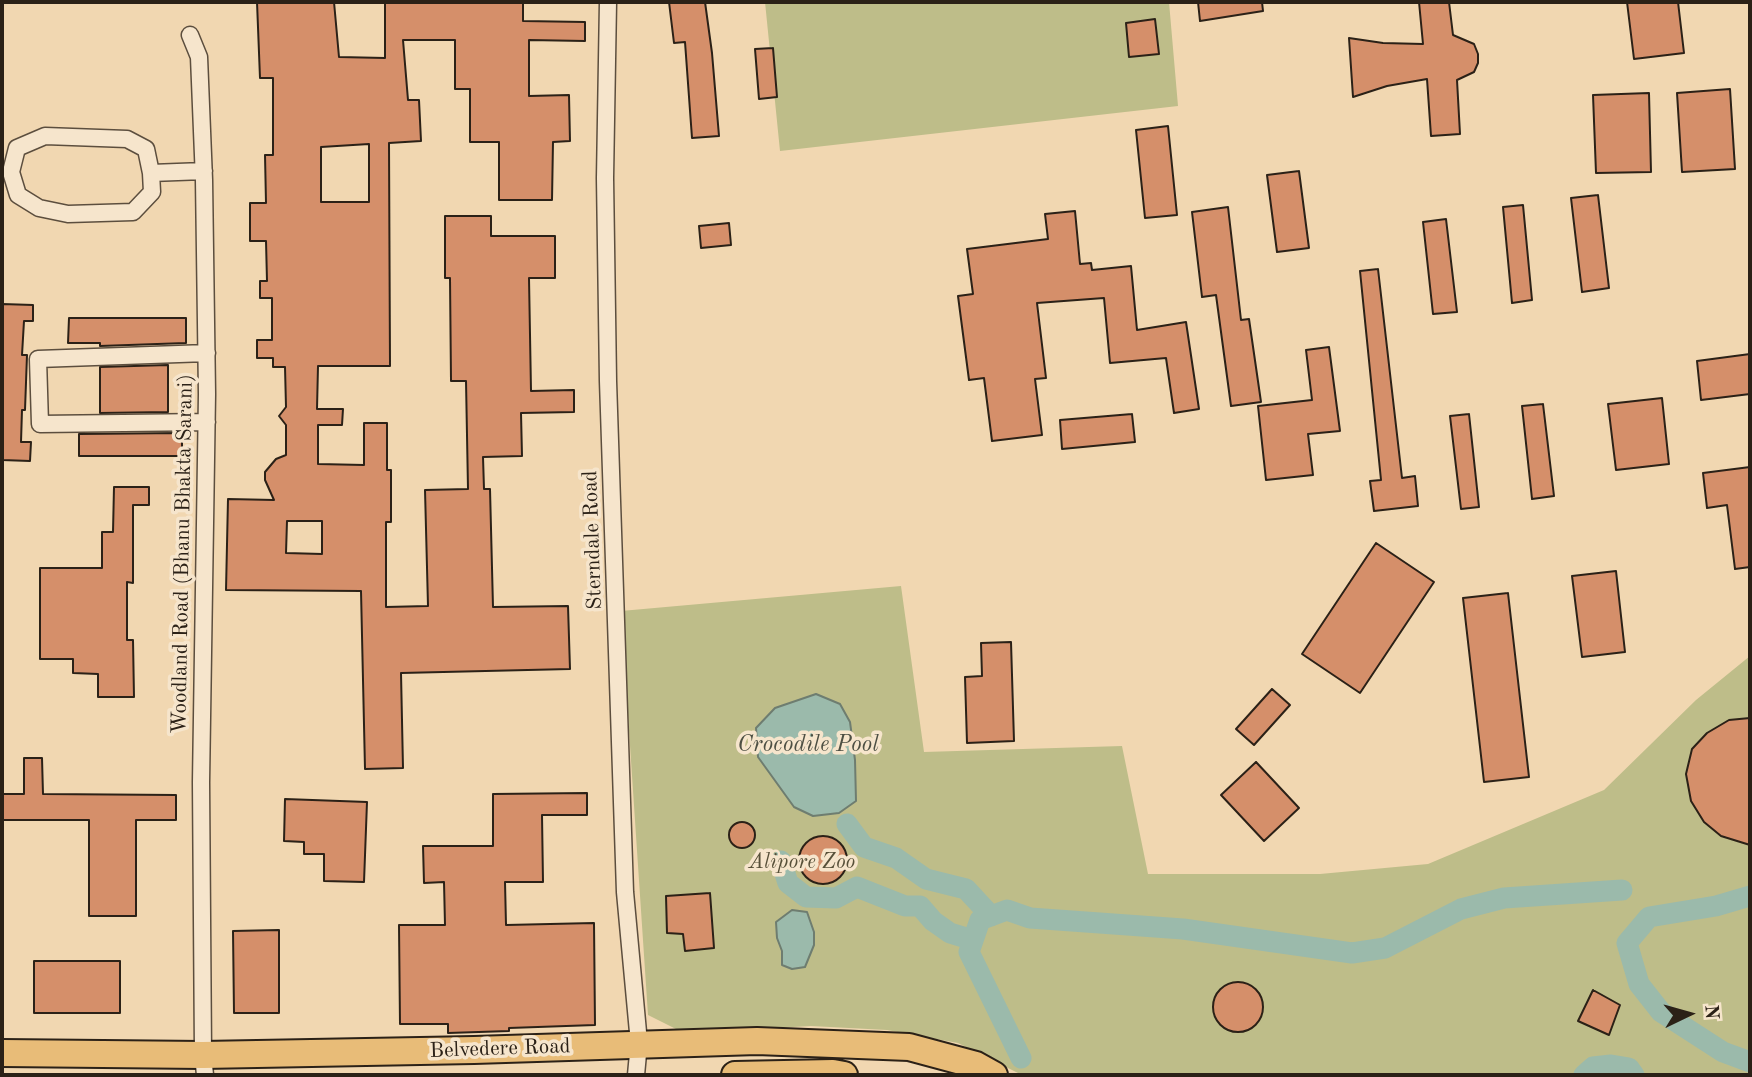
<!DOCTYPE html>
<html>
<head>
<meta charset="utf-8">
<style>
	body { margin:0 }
	#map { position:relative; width:1752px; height:1077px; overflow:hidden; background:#f1d7b1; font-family:"Old Standard TT",serif }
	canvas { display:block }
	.frame { position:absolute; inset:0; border:4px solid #2b2117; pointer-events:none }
	.north { position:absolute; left:1654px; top:979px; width:70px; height:70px; -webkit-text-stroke:5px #f6e5cc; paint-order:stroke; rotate:85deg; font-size:19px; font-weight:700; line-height:28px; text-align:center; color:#2b2117 }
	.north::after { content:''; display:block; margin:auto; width:24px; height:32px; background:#2b2117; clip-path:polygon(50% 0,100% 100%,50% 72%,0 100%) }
</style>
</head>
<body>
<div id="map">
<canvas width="1752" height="1077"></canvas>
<div class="frame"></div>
<div class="north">N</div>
</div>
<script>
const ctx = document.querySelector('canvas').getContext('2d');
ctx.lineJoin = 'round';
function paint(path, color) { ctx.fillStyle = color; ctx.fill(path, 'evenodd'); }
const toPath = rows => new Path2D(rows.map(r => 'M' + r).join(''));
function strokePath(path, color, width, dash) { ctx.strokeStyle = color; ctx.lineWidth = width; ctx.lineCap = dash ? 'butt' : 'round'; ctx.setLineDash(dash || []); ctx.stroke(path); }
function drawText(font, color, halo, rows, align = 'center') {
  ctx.font = font + ' "Old Standard TT",serif'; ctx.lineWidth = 7; ctx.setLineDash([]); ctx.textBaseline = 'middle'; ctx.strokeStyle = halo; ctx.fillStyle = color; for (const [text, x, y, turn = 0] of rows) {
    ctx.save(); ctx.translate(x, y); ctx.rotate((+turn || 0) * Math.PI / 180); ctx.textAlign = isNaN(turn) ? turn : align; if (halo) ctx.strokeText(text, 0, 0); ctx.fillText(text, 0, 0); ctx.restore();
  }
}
paint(toPath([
	[765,2,1169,2,1178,106,780,151],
	[901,586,924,752,1122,746,1148,874,1320,874,1428,864,1604,790,1696,700,1750,656,1750,1075,1022,1075,958,1043,887,1030,811,1026,684,1033,648,1015,621,611]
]), '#bebd89');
const water = toPath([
	[816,694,840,704,850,722,855,760,856,801,839,813,813,816,794,807,758,757,756,728,775,708,816,694],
	[792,910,807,912,814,932,814,945,805,967,792,969,782,965,782,951,777,938,776,922,792,910]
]);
paint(water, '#9bbaab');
strokePath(water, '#6e7d70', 2);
strokePath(toPath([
	[847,824,864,847,896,858,926,879,966,889,991,916],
	[781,861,788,883,806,897,836,898,857,887,905,906,920,906,933,921,950,933,973,940],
	[1750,896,1716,906,1649,917,1627,943,1639,984,1661,1012,1723,1052,1750,1062],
	[1021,1058,969,952,980,920,1007,910,1030,918,1183,929,1352,953,1385,948,1461,909,1504,898,1622,890],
	[1584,1075,1593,1067,1611,1065,1629,1068,1634,1075]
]), '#9bbaab', 21);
const building = toPath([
	[257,2,334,2,339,57,385,58,385,2,523,2,523,21,585,22,585,41,529,40,529,96,569,95,570,141,553,142,552,200,499,200,499,142,470,142,470,89,455,89,455,40,403,40,408,100,419,100,421,141,389,143,390,366,318,366,317,409,343,409,342,425,318,425,318,464,364,465,364,423,387,423,387,470,391,470,391,522,386,522,386,607,428,606,425,490,468,489,466,381,451,381,450,278,445,278,445,216,491,216,491,236,555,236,555,278,529,278,531,391,574,390,574,412,521,413,522,456,483,457,484,489,490,489,493,607,568,606,570,669,401,673,403,768,365,769,361,591,226,590,228,499,274,500,265,480,265,472,276,459,286,455,286,425,279,416,286,407,285,367,273,367,273,358,257,358,257,340,272,340,272,298,260,298,260,281,267,281,266,241,250,241,250,203,266,203,265,155,273,155,273,78,260,78,257,2],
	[369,144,369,202,321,202,321,147,369,144],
	[287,521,322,521,322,554,286,553,287,521],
	[669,2,705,2,712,53,719,136,692,138,685,42,674,43,669,2],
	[1198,2,1262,2,1263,11,1200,21,1198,2],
	[1419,2,1449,2,1453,35,1474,44,1478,54,1478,63,1474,72,1457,80,1460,134,1431,136,1427,79,1387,86,1353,97,1349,38,1383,43,1423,44,1419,2],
	[1627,2,1678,2,1684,53,1634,59,1627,2],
	[1155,19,1159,54,1129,57,1126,23,1155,19],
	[773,48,777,97,759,99,755,49,773,48],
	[1730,89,1735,169,1682,172,1677,93,1730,89],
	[1649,93,1651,172,1596,173,1593,95,1649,93],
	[1168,126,1177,215,1145,218,1136,130,1168,126],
	[1299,171,1309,248,1277,252,1267,175,1299,171],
	[1598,195,1609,288,1582,292,1571,198,1598,195],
	[1523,205,1532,300,1512,303,1503,207,1523,205],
	[1228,207,1241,320,1249,319,1261,402,1231,406,1216,295,1202,297,1192,212,1228,207],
	[1075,211,1080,264,1091,263,1092,270,1131,266,1137,330,1186,322,1199,409,1174,413,1166,358,1110,363,1104,298,1037,303,1046,378,1035,379,1042,435,992,441,984,378,969,380,958,296,973,294,967,249,1048,239,1045,214,1075,211],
	[1446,219,1457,312,1433,314,1423,222,1446,219],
	[729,223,731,245,701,248,699,226,729,223],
	[1378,269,1402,478,1415,476,1418,506,1374,511,1370,481,1381,480,1360,271,1378,269],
	[2,304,33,305,33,321,24,321,22,355,27,355,25,410,22,410,21,442,31,442,30,461,2,460,2,304],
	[69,318,186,318,186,343,100,346,100,343,68,343,69,318],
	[1329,347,1340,431,1308,434,1313,475,1266,480,1258,406,1312,400,1306,350,1329,347],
	[1750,354,1750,394,1701,400,1697,361,1750,354],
	[168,365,168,412,100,413,100,367,168,365],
	[1662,398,1669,464,1616,470,1608,404,1662,398],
	[1543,404,1554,496,1532,499,1522,406,1543,404],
	[1132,414,1135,442,1062,449,1060,420,1132,414],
	[1469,414,1479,507,1461,509,1450,416,1469,414],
	[182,433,182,456,79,456,79,434,182,433],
	[1750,467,1750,567,1735,569,1727,505,1707,508,1703,473,1750,467],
	[114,487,149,487,149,505,133,505,133,583,127,582,127,640,133,640,134,697,98,697,98,674,73,673,73,659,40,659,40,568,102,568,102,532,113,532,114,487],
	[1376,543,1434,582,1360,693,1302,654,1376,543],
	[1616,571,1625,652,1582,657,1572,576,1616,571],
	[1508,593,1529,777,1484,782,1463,598,1508,593],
	[1011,642,1014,741,967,743,965,677,982,676,981,643,1011,642],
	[1272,689,1290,705,1254,745,1236,729,1272,689],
	[1750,718,1750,845,1721,836,1704,822,1691,801,1686,774,1692,749,1707,733,1729,720,1750,718],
	[24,758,42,758,43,794,176,795,176,820,136,820,136,916,89,916,89,820,2,820,2,794,24,794,24,758],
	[1256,762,1299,808,1264,841,1221,795,1256,762],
	[587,793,587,815,542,815,543,882,505,882,506,925,594,923,595,1025,509,1028,509,1031,448,1033,448,1024,400,1024,399,925,445,925,444,882,424,883,423,846,493,846,493,794,587,793],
	[285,799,367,802,364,882,324,881,324,854,304,854,304,842,284,841,285,799],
	'729 835a13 13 0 1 1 26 0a13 13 0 1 1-26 0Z',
	'799 860a24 24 0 1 1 48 0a24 24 0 1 1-48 0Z',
	[710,893,714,948,685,951,683,934,667,933,666,896,710,893],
	[279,930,279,1013,234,1013,233,931,279,930],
	[34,961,120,961,120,1013,34,1013,34,961],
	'1213 1007a25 25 0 1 1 50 0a25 25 0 1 1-50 0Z',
	[1593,990,1620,1005,1609,1035,1578,1021,1593,990]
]);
paint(building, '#d58f6a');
strokePath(building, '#2b2117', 2);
const minor = toPath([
	[608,2,605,178,608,381,625,892,639,1043,636,1075],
	[190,35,199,57,204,180,207,394,201,782,203,1055,205,1075],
	[151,173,152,192,133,212,68,214,39,208,18,195,11,172,17,148,45,136,127,139,146,149,151,173,204,171],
	[207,422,40,424,38,359,207,353]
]);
const trunk = toPath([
	[2,1053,203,1055,474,1050,757,1041,909,1047,976,1065,994,1075],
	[735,1075,833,1073,844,1075]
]);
strokePath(minor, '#5c4e3e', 19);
strokePath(trunk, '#2b2117', 30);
strokePath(minor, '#f6e5cc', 16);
strokePath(trunk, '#e8bc78', 26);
drawText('21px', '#2b2117', '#f6e5cc', [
	["Sterndale Road",593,540,-92],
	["Woodland Road (Bhanu Bhakta Sarani)",183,554,-89],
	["Belvedere Road",500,1049,-2]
]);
drawText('italic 21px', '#575039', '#f6e5cc', [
	["Alipore Zoo",802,862]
]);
drawText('italic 23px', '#4d4f43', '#f6e5cc', [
	["Crocodile Pool",808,745]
]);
</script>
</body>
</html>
